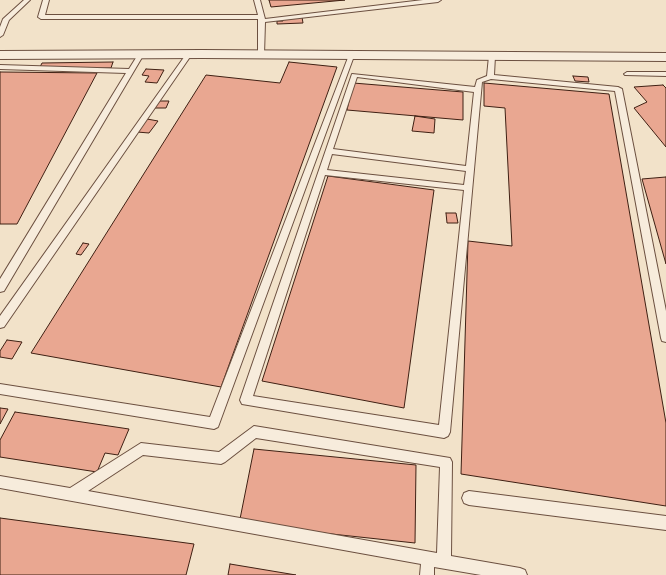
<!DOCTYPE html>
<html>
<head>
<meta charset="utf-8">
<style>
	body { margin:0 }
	canvas { display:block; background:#f2e2c9 }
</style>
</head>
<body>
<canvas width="666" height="575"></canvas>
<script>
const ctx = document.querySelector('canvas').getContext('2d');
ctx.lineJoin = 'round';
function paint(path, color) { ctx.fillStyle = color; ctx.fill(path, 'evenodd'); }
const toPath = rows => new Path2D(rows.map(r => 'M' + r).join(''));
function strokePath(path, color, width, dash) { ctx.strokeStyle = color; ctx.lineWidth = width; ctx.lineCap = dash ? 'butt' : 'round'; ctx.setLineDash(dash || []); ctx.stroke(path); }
const building = toPath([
	[269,0,345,0,271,7,269,0],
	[302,17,303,23,277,24,277,21,283,21,283,18,302,17],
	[113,62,111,68,39,69,42,63,113,62],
	[289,62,337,67,221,387,31,353,206,75,280,83,289,62],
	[146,69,164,70,157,83,145,82,149,76,142,75,146,69],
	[0,72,97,73,17,224,0,224,0,72],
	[573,76,588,77,589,82,575,81,573,76],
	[353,83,463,92,463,120,347,110,353,83],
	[484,83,609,94,666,423,666,506,461,474,468,241,512,246,505,108,484,106,484,83],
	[663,85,666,88,666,147,634,108,647,102,634,87,663,85],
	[156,101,169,101,166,108,154,108,156,101],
	[415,116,435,119,434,133,412,131,415,116],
	[147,119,158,121,149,133,137,132,147,119],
	[328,176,434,190,404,408,262,381,328,176],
	[666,177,666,264,642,179,666,177],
	[446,213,456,213,458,223,447,223,446,213],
	[83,243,89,244,81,255,76,254,83,243],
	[7,340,22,342,12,359,0,357,0,351,7,340],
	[0,408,8,409,0,424,0,408],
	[15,412,129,429,118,455,105,453,97,472,0,457,0,440,15,412],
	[254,449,416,465,415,543,239,524,254,449],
	[0,518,194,544,186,575,0,575,0,518],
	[230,564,296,575,228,575,230,564]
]);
paint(building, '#e9a791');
strokePath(building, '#3f2013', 1);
const service = toPath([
	[24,0,30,0,9,20,3,35,0,37,0,27,3,19,24,0],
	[43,0,49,0,45,15,258,15,254,0,260,0,265,19,423,0,441,0,438,2,265,22,264,55,261,57,258,55,258,19,41,19,38,17,43,0],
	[139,53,144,54,4,291,0,292,0,279,126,73,0,69,0,65,129,69,139,53],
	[187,53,192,54,4,327,0,328,0,316,187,53],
	[492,54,495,56,494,75,618,87,622,89,666,311,666,342,662,341,661,338,615,91,491,79,482,82,450,432,448,436,444,438,242,404,240,400,352,74,475,87,477,80,487,76,489,56,492,54],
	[357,77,474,92,466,166,333,149,357,77],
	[332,154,466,171,464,185,327,170,332,154],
	[325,175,464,190,439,425,253,396,325,175],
	[349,55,354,56,218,427,214,429,0,394,0,384,210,417,349,55],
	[627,72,666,72,666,76,625,75,624,74,627,72],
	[254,426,450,458,452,462,451,556,520,568,525,570,527,575,481,575,434,567,434,575,420,575,421,564,0,488,0,476,70,488,141,443,219,452,254,426],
	[256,438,440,467,437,553,88,491,143,455,221,464,225,462,256,438],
	[469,491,666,516,666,530,469,505,464,503,462,498,464,493,469,491]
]);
const tertiary = toPath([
	[202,50,666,53,666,61,202,58,0,59,0,51,202,50]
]);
strokePath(service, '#6c5040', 2);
strokePath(tertiary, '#6c5040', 2);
paint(service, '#f7ecdc');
paint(tertiary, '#f7ecdc');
</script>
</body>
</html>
